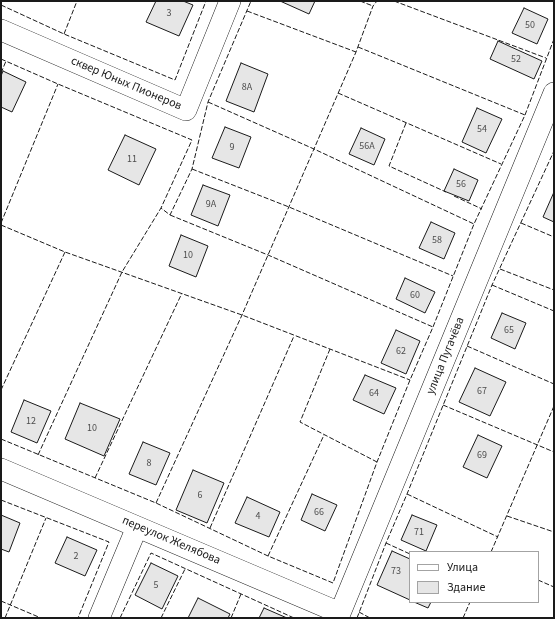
<!DOCTYPE html>
<html>
<head>
<meta charset="utf-8">
<style>
	body { margin:0 }
	#map { position:relative; width:555px; height:619px; overflow:hidden; background:#fff; font-family:"Source Sans 3",sans-serif }
	canvas { display:block }
	.frame { position:absolute; inset:0; border:2px solid #1a1a1a; pointer-events:none }
	.legend { position:absolute; left:409px; top:551px; width:130px; height:52px; box-sizing:border-box; background:#fff; border:1px solid #a3a3a3; margin:0; padding:5px 7px; list-style:none; font-size:12px; color:#1a1a1a }
	.legend li { display:flex; align-items:center; gap:8px; height:20px }
	.legend b { width:20px; border:1px solid #a3a3a3 }
</style>
</head>
<body>
<div id="map">
<canvas width="555" height="619"></canvas>
<div class="frame"></div>
<ul class="legend">
<li><b style="height:5px;background:#fff"></b>Улица</li>
<li><b style="height:11px;background:#e6e6e6"></b>Здание</li>
</ul>
</div>
<script>
const ctx = document.querySelector('canvas').getContext('2d');
ctx.lineJoin = 'round';
function paint(path, color) { ctx.fillStyle = color; ctx.fill(path, 'evenodd'); }
const toPath = rows => new Path2D(rows.map(r => 'M' + r).join(''));
function strokePath(path, color, width, dash) { ctx.strokeStyle = color; ctx.lineWidth = width; ctx.lineCap = dash ? 'butt' : 'round'; ctx.setLineDash(dash || []); ctx.stroke(path); }
function drawText(font, color, halo, rows, align = 'center') {
  ctx.font = font + ' "Source Sans 3",sans-serif'; ctx.lineWidth = 3; ctx.setLineDash([]); ctx.textBaseline = 'middle'; ctx.strokeStyle = halo; ctx.fillStyle = color; for (const [text, x, y, turn = 0] of rows) {
    ctx.save(); ctx.translate(x, y); ctx.rotate((+turn || 0) * Math.PI / 180); ctx.textAlign = isNaN(turn) ? turn : align; if (halo) ctx.strokeText(text, 0, 0); ctx.fillText(text, 0, 0); ctx.restore();
  }
}
const building = toPath([
	[156,1,183,1,193,5,179,36,146,22,156,1],
	[280,1,315,1,309,14,280,1],
	[524,8,548,19,537,44,512,33,524,8],
	[498,41,542,61,534,79,490,59,498,41],
	[241,63,268,74,254,112,226,101,241,63],
	[3,71,26,82,12,112,1,107,1,76,3,71],
	[477,108,502,119,486,153,462,142,477,108],
	[225,127,251,137,239,168,212,158,225,127],
	[361,128,385,139,374,165,349,154,361,128],
	[125,135,156,149,139,185,108,170,125,135],
	[454,169,478,180,469,201,444,191,454,169],
	[203,185,230,195,218,226,191,215,203,185],
	[554,192,554,222,543,217,554,192],
	[431,222,455,233,444,259,419,248,431,222],
	[181,235,208,246,196,277,169,266,181,235],
	[405,278,435,292,425,313,396,299,405,278],
	[502,313,526,323,515,349,491,338,502,313],
	[396,330,420,341,406,374,381,363,396,330],
	[475,368,506,382,490,416,459,402,475,368],
	[365,375,396,388,384,414,353,400,365,375],
	[24,400,51,411,37,443,11,432,24,400],
	[80,403,120,419,104,456,65,439,80,403],
	[478,435,502,446,487,478,463,467,478,435],
	[143,442,170,453,156,485,129,474,143,442],
	[193,470,224,483,207,523,176,510,193,470],
	[312,494,337,505,325,531,301,520,312,494],
	[247,497,280,512,269,537,235,523,247,497],
	[1,515,20,523,9,552,1,549,1,515],
	[412,515,437,525,426,551,401,540,412,515],
	[67,537,97,550,85,576,55,563,67,537],
	[392,551,410,559,410,600,377,585,392,551],
	[151,563,178,576,162,609,135,595,151,563],
	[198,598,230,614,228,618,188,618,198,598],
	[414,602,431,602,428,608,414,602],
	[264,608,287,618,259,618,264,608]
]);
paint(building, '#e6e6e6');
strokePath(building, '#1a1a1a', 1);
const minor = toPath([
	[1,30,186,110,230,1],
	[1,469,340,613],
	[99,618,137,527],
	[338,618,554,93]
]);
strokePath(minor, '#1a1a1a', 22);
strokePath(minor, '#fff', 21);
strokePath(toPath([
	[360,1,373,6],
	[394,1,546,58],
	[1,5,64,34,175,80,206,1],
	[247,11,356,52],
	[64,34,77,1],
	[358,47,525,115],
	[1,59,58,84,192,140,161,208],
	[1,73,6,61],
	[338,93,501,164],
	[208,102,314,149,474,224],
	[406,123,389,166,446,192],
	[192,169,289,207,453,276],
	[454,196,482,209],
	[170,215,268,255,433,327],
	[1,223,58,84],
	[521,223,554,237],
	[1,225,65,252,242,315,410,380],
	[500,269,554,290],
	[492,285,554,311],
	[467,346,554,384],
	[330,349,300,422,377,462],
	[1,390,65,252],
	[443,405,554,452],
	[1,439,156,503,268,556,333,583,377,462,410,380,433,327,474,224,525,115,554,39],
	[38,455,122,272,161,208,170,215,192,169,208,102,251,1],
	[95,478,182,293],
	[407,494,498,537],
	[1,500,109,542,78,618],
	[156,503,242,315,356,52,373,6,377,1],
	[507,516,554,532],
	[210,528,294,336],
	[386,543,410,554],
	[491,552,554,406],
	[268,556,324,435],
	[538,580,554,587],
	[1,601,41,618],
	[359,612,370,618],
	[5,618,46,518],
	[120,618,151,553,294,618],
	[161,618,185,569],
	[231,618,241,594],
	[357,618,386,543,407,494,492,285,554,151],
	[463,618,470,602]
]), '#1a1a1a', 1, [5, 2]);
drawText('10px', '#4d4d4d', null, [
	["3",169,14],
	["50",530,26],
	["52",516,60],
	["8А",247,88],
	["54",482,130],
	["56А",367,147],
	["9",232,148],
	["11",132,160],
	["56",461,185],
	["9А",211,205],
	["58",437,241],
	["10",188,256],
	["60",415,296],
	["65",509,331],
	["62",401,352],
	["67",482,392],
	["64",374,394],
	["12",31,422],
	["10",92,429],
	["69",482,456],
	["8",149,464],
	["6",200,496],
	["66",319,513],
	["4",258,517],
	["71",419,533],
	["2",76,557],
	["73",396,572],
	["5",156,586]
]);
drawText('12px', '#1a1a1a', '#fff', [
	["сквер Юных Пионеров",126,84,23],
	["улица Пугачёва",446,356,-68],
	["переулок Желябова",171,541,23]
]);
</script>
</body>
</html>
